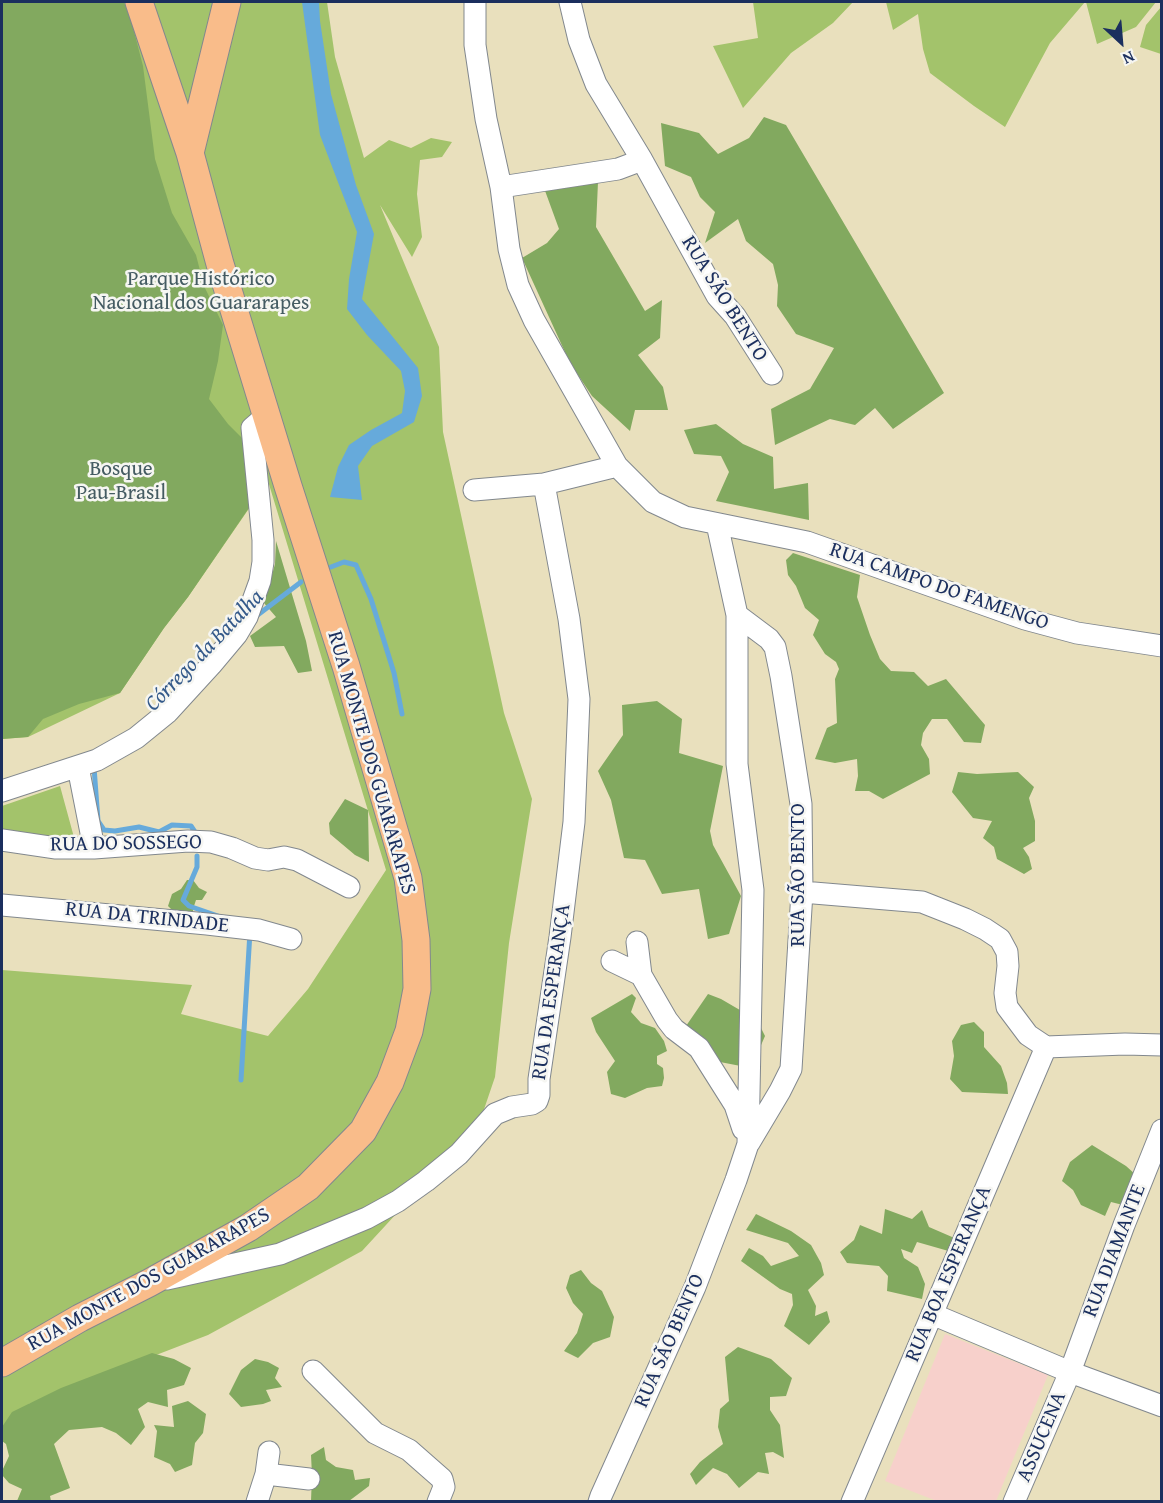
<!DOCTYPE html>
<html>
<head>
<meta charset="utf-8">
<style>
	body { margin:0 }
	#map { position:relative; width:1163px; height:1503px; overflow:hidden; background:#e9e0bd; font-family:"Gentium Book Plus",serif }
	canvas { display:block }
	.frame { position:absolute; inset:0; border:3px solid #1b2f5e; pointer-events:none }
	.north { position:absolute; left:1091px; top:12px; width:60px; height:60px; -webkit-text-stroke:4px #f6f6f2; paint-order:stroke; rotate:154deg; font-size:16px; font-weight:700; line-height:24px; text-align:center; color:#1b2f5e }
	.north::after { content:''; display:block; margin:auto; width:21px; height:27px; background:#1b2f5e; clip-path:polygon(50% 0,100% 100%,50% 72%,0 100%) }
</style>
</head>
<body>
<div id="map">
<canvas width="1163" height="1503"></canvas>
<div class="frame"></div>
<div class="north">N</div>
</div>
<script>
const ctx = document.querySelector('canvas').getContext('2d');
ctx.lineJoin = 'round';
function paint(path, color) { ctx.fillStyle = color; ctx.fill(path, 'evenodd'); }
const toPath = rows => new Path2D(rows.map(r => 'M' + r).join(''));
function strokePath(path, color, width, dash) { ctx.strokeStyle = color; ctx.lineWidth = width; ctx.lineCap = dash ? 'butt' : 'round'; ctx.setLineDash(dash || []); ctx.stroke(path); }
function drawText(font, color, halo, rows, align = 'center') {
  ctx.font = font + ' "Gentium Book Plus",serif'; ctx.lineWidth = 5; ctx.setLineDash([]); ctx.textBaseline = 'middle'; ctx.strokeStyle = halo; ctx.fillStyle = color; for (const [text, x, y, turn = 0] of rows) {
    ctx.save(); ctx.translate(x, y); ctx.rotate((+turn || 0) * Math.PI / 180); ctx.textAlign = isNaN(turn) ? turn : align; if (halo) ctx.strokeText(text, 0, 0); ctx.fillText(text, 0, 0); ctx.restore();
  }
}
paint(toPath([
	[945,1334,1048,1375,996,1501,937,1501,885,1481]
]), '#f7d0cb');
paint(toPath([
	[2,2,327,2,335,57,364,158,389,140,411,148,431,138,452,142,442,157,420,160,417,194,422,237,412,257,380,205,439,347,443,432,504,713,532,799,509,943,495,1077,479,1124,362,1251,208,1335,29,1404,2,1430,2,970,192,985,181,1014,268,1036,308,989,386,870,268,481,188,597,164,628,120,693,28,737,2,739],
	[753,2,853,2,833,23,791,53,743,108,713,46,758,38],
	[886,2,1085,2,1050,43,1005,127,974,106,930,73,923,49,918,14,893,30],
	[1086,2,1156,2,1136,27,1097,44],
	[1161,7,1161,54,1140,47,1146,25],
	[60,786,75,841,2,833,2,806]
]), '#a3c36b');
paint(toPath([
	[2,2,124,2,130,16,143,66,155,159,172,213,196,255,204,286,223,325,218,361,209,399,228,424,253,449,268,480,188,597,164,628,120,693,79,704,43,719,28,737,2,739],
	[764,117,786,125,944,393,893,429,875,408,855,425,830,419,775,445,771,409,810,389,834,348,796,334,777,306,778,285,773,264,746,241,738,219,705,243,715,212,700,197,691,177,665,166,661,123,699,133,718,154,749,138],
	[598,182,596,227,645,311,662,300,660,338,638,355,663,387,668,410,635,410,630,431,592,396,570,363,522,258,547,243,559,229,544,188],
	[716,424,743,444,773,457,774,489,808,483,809,520,716,501,729,472,721,456,694,454,684,430],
	[276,541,306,641,312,671,298,673,284,646,255,647,250,636,276,617,264,603,275,564],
	[793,553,860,575,857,597,870,635,880,659,891,671,914,672,928,686,946,679,985,725,981,743,964,742,947,719,932,719,923,733,921,745,929,759,930,774,883,799,869,791,855,791,858,776,857,759,835,763,815,759,827,728,837,723,835,679,839,669,836,662,825,654,813,635,819,620,805,608,796,586,788,575,786,560],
	[657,701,682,719,679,753,723,766,710,831,713,845,741,896,729,934,708,939,699,889,662,894,645,860,624,858,611,800,598,771,623,735,622,705],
	[958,772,977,774,1018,772,1034,787,1029,798,1035,821,1035,841,1023,848,1029,857,1032,869,1024,874,997,859,994,847,983,838,992,821,973,818,952,792],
	[345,799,368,810,369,862,355,855,330,834,329,823],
	[187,880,193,880,199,888,207,892,202,900,196,900,193,909,193,921,179,920,172,910,168,906,172,894,181,889],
	[632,994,636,998,631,1012,641,1023,655,1028,664,1041,667,1051,657,1056,657,1064,663,1068,664,1078,662,1086,647,1088,625,1098,611,1094,607,1072,615,1061,596,1032,591,1018],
	[708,994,721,999,757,1020,765,1036,751,1068,720,1062,686,1026],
	[974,1022,984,1032,984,1047,1001,1066,1007,1083,1008,1094,962,1092,950,1079,954,1056,952,1041,961,1025],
	[1092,1145,1126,1166,1136,1175,1123,1205,1111,1202,1105,1216,1081,1205,1073,1190,1062,1181,1070,1162],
	[885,1209,912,1219,922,1210,929,1227,959,1240,952,1252,917,1242,912,1253,901,1249,904,1258,918,1267,925,1284,922,1299,887,1291,888,1276,879,1266,847,1263,840,1252,854,1240,860,1225,882,1234],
	[756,1214,791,1231,811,1245,821,1263,824,1275,808,1290,816,1306,815,1316,827,1311,830,1322,809,1345,784,1326,793,1305,792,1294,780,1289,741,1261,749,1248,763,1256,771,1266,799,1256,788,1243,746,1230],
	[581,1270,591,1283,602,1291,614,1317,610,1337,593,1343,578,1358,564,1351,577,1333,583,1314,573,1303,566,1288,570,1275],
	[738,1347,771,1359,792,1378,786,1396,770,1397,770,1410,780,1425,784,1458,773,1452,765,1453,769,1474,758,1472,739,1488,727,1474,713,1468,696,1485,690,1474,700,1462,723,1444,718,1427,720,1409,729,1401,725,1357],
	[152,1353,174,1359,191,1368,184,1385,167,1390,168,1407,148,1402,138,1409,145,1427,131,1445,116,1433,102,1427,69,1430,54,1444,70,1488,50,1496,51,1501,17,1501,22,1489,9,1483,2,1475,2,1471,9,1456,6,1444,2,1441,2,1427,12,1412,61,1388],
	[255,1359,268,1362,279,1368,275,1378,282,1387,266,1390,271,1401,263,1404,241,1407,229,1394,241,1370],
	[188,1401,206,1414,203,1433,195,1443,192,1465,175,1472,170,1464,154,1457,157,1431,154,1425,174,1427,172,1406],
	[324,1447,326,1460,336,1467,353,1470,355,1480,370,1478,369,1486,349,1501,311,1501,312,1475,311,1455]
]), '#82a95f');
paint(toPath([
	[302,2,319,2,320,21,331,94,356,185,374,234,362,299,418,368,422,396,414,422,372,446,358,466,362,500,330,497,338,467,349,445,371,430,402,413,405,391,401,371,367,335,347,309,349,279,357,232,320,135]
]), '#66aadb');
strokePath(toPath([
	[331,567,344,562,356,565,371,599,394,673,402,714],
	[255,617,301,582],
	[94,767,98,821,104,830,115,831,139,827,159,832,172,825,191,826,197,835],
	[197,856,197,867,183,900,189,906,218,916],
	[241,1080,250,932]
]), '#66aadb', 5);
const minor = toPath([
	[475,2,475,45,486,119,501,187,509,249,518,285,534,320,617,466,653,502,685,517,807,542,1025,619,1077,633,1162,646],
	[570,2,579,40,596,84,642,160],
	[501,187,618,169,642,160,717,296,735,316,772,374],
	[474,490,544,484,617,466],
	[737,615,769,639,775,647,781,676,801,804,802,892,791,1069,780,1091,749,1143],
	[78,767,94,848],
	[2,791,97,760,136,738,168,712,211,665,237,634,247,617,260,581,263,562,263,540,252,428,267,415],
	[2,840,56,848,94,848,188,841,211,842,232,848,255,858,268,860,284,857,297,860,349,887],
	[802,892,922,902,965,919,985,929,1000,939,1007,952,1008,966,1005,993,1007,1007,1028,1035,1046,1047],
	[2,905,207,924,259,930,291,939],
	[637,942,641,975,667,1020,674,1029,699,1048,735,1105,743,1129],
	[612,961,641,975],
	[1046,1047,1125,1044,1162,1045],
	[167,1279,280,1254,367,1218,398,1201,426,1181,459,1154,495,1114,512,1107,532,1104,537,1101,539,1095,539,1079,560,937,574,822,579,699,569,619,544,484],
	[932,1314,1070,1372,1162,1406],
	[313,1371,375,1433,409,1450,442,1479,444,1487,438,1502],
	[266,1474,309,1479],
	[257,1502,266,1474,269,1452],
	[599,1502,601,1496,695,1287,736,1180,748,1144,753,890,737,764,737,615,717,524],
	[852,1502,1046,1047],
	[1014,1502,1070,1372,1124,1225,1162,1130]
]);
const major = toPath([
	[190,153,227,2],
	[2,1363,80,1318,149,1283,248,1228,308,1187,363,1131,390,1082,409,1031,417,989,416,940,408,878,346,666,288,486,220,264,190,153,139,2]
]);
strokePath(minor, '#82888e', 23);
strokePath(major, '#82888e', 29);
strokePath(minor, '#fff', 21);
strokePath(major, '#f9bc8a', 27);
drawText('21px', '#445b62', '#f6f6f2', [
	["Parque Histórico",201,280],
	["Nacional dos Guararapes",201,304],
	["Bosque",121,470],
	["Pau-Brasil",121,494]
]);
drawText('21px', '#1b2f5e', '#f6f6f2', [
	["RUA SÃO BENTO",724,299,58],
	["RUA CAMPO DO FAMENGO",939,587,19],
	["RUA MONTE DOS GUARARAPES",371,763,74],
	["RUA DO SOSSEGO",126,844,-1],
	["RUA SÃO BENTO",799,875,-90],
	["RUA DA TRINDADE",147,918,6],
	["RUA DA ESPERANÇA",552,992,-82],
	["RUA DIAMANTE",1115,1251,-69],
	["RUA BOA ESPERANÇA",949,1274,-67],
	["RUA MONTE DOS GUARARAPES",149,1280,-29],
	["RUA SÃO BENTO",670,1341,-66],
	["ASSUCENA",1042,1437,-67]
]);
drawText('italic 22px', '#355a8a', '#f6f6f2', [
	["Córrego da Batalha",205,651,-46]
]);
</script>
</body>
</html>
